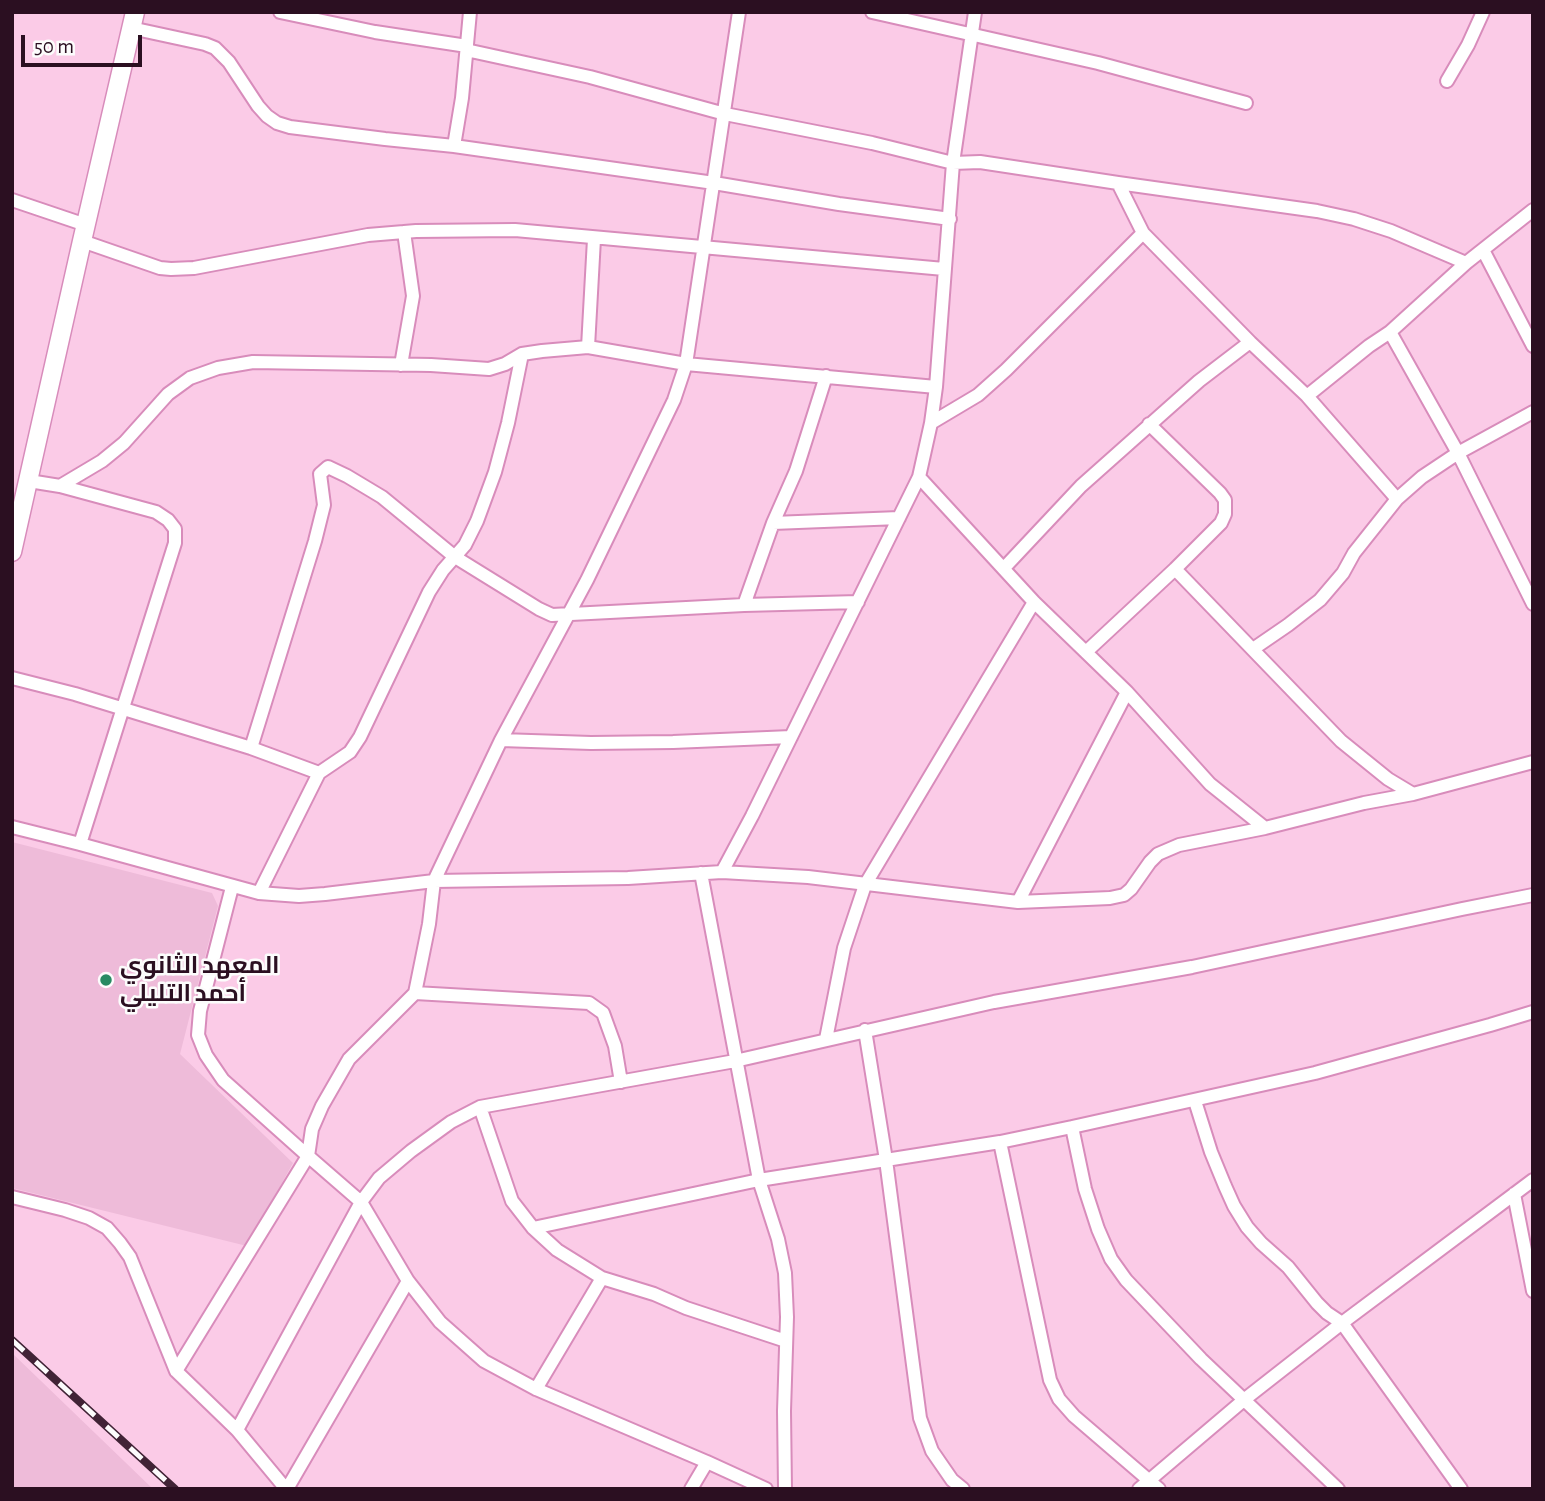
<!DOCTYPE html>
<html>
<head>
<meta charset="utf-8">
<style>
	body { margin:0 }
	#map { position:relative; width:1545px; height:1501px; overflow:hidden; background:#fbcbe7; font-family:"Alegreya Sans",sans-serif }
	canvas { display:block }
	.frame { position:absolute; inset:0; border:14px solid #2b0f21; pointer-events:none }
	.scale { position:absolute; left:21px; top:35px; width:121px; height:32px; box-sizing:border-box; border:4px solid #2b0f21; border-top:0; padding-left:9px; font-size:21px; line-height:24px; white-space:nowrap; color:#2b0f21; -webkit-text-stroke:5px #fcfcfc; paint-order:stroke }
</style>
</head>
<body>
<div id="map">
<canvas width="1545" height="1501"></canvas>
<div class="frame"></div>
<div class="scale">50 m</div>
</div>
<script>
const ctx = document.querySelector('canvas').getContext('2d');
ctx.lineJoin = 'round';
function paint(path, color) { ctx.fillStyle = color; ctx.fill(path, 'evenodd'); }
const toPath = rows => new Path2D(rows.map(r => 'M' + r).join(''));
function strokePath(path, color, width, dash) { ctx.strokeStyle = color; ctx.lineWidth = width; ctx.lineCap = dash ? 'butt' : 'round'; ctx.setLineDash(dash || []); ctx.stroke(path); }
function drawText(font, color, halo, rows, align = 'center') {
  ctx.font = font + ' "Alegreya Sans",Cairo,sans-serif'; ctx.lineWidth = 5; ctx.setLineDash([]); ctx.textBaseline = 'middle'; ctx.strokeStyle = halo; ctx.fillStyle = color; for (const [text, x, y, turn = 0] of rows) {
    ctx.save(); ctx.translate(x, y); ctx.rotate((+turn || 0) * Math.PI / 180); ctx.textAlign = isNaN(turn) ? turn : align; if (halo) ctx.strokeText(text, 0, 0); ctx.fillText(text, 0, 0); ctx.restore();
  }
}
paint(toPath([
	[12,842,212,893,218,906,180,1054,293,1163,247,1246,12,1188],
	[12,1353,153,1489,12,1489]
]), '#eebbd9');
const street = toPath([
	[280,12,375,32,467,46],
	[872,12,1098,63,1246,103],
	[131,28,205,44,215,48,229,62,258,106,267,116,277,123,290,127,385,139,454,146,714,183,839,204,950,219],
	[466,50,590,77,725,114,872,143,953,163,980,162,1118,183,1317,211,1354,219,1391,231,1466,263,1533,210],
	[1447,81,1468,45,1483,12],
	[454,146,462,98,470,12],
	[12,200,86,225],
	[1143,233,1250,342],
	[82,241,160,268,171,269,194,268,368,235,416,231,515,230,944,269],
	[1483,250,1533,346],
	[1390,332,1458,453,1533,604],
	[588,347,594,239],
	[401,365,413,296,404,232],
	[1307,396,1397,499],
	[931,423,978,395,1006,370,1143,233,1118,183],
	[919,477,1034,602,1127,692,1210,784,1265,828],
	[29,481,60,486,156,512,168,520,175,529,175,543,80,844],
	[60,486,102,461,124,443,168,394,190,378,218,368,253,362,431,365,489,369,505,364,522,354,542,351,588,347,686,364,936,387],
	[773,523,899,518],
	[1004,568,1081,486,1199,381,1250,342,1307,396,1369,346,1390,332,1466,263],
	[1175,569,1341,741,1388,779,1413,794],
	[744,605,773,523,796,471,826,376],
	[1253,649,1288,625,1320,600,1343,573,1354,553,1397,499,1422,477,1458,453,1533,412],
	[1086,652,1175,569,1221,523,1225,514,1225,500,1220,493,1149,424],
	[12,678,75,694,251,748,319,773],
	[501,740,591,743,673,742,791,737],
	[251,748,315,541,324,505,320,474,328,467,347,476,382,497,455,557,539,609,552,615,744,605,858,602],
	[12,827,80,844,259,893,299,896,325,894,434,881,628,878,722,872,808,877,1018,902,1110,898,1124,895,1131,889,1150,862,1158,854,1179,845,1265,828,1364,803,1413,794,1533,762],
	[722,872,752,816,919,477,931,423,936,387,953,163,975,12],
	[701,873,759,1180,778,1239,785,1273,787,1317,784,1411,785,1489],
	[232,887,200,1011,198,1035,206,1055,223,1080,308,1156],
	[259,893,319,773,350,752,360,737,429,592,443,570,465,545,477,521,495,472,508,423,522,354],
	[1018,902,1127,692],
	[415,993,589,1003,603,1013,615,1046,621,1082],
	[865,1030,886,1160,920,1418,932,1451,952,1480,963,1489],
	[826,1039,844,948,865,885,1034,602],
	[1195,1101,1211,1152,1225,1186,1234,1206,1247,1227,1261,1243,1288,1267,1317,1303,1327,1313,1342,1323,1461,1489],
	[480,1107,512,1201,533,1228,557,1250,602,1278,654,1294,686,1308,786,1341],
	[1072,1127,1085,1189,1098,1229,1111,1259,1126,1280,1201,1359,1338,1489],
	[1000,1142,1050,1380,1059,1399,1074,1416,1159,1489],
	[308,1156,312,1129,322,1106,349,1059,415,993,429,924,434,881,501,740,587,580,674,400,686,364,739,12],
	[1514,1194,1533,1291],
	[12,1197,65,1210,89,1218,107,1228,120,1243,130,1257,176,1371,237,1430,286,1489],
	[533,1228,759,1180,1000,1142,1072,1127,1315,1073,1490,1025,1533,1012],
	[176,1371,308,1156,361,1202,237,1430],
	[536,1389,602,1278],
	[287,1489,408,1281],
	[691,1489,707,1462],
	[766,1489,707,1462,536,1389,484,1361,440,1322,408,1281,361,1202,379,1178,411,1151,451,1122,480,1107,735,1061,994,1002,1192,967,1462,909,1533,895],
	[1139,1489,1245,1399,1342,1323,1533,1180]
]);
const secondary = toPath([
	[12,552,82,241,135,12]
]);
strokePath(street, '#d88cbb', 16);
strokePath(secondary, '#d88cbb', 21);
strokePath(street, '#fff', 12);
strokePath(secondary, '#fff', 18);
const rail = toPath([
	[12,1340,175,1489]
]);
strokePath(rail, '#412336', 8);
strokePath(rail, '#fcfcfc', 5, [16]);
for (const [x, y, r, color] of [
	[106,980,7,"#288a63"]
]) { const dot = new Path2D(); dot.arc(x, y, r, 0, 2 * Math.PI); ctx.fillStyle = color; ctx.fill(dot); strokePath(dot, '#fcfcfc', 2.5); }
drawText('bold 24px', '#2b0f21', '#fcfcfc', [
	["المعهد الثانوي",120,966],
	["أحمد التليلي",120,994]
], 'left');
</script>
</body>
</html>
